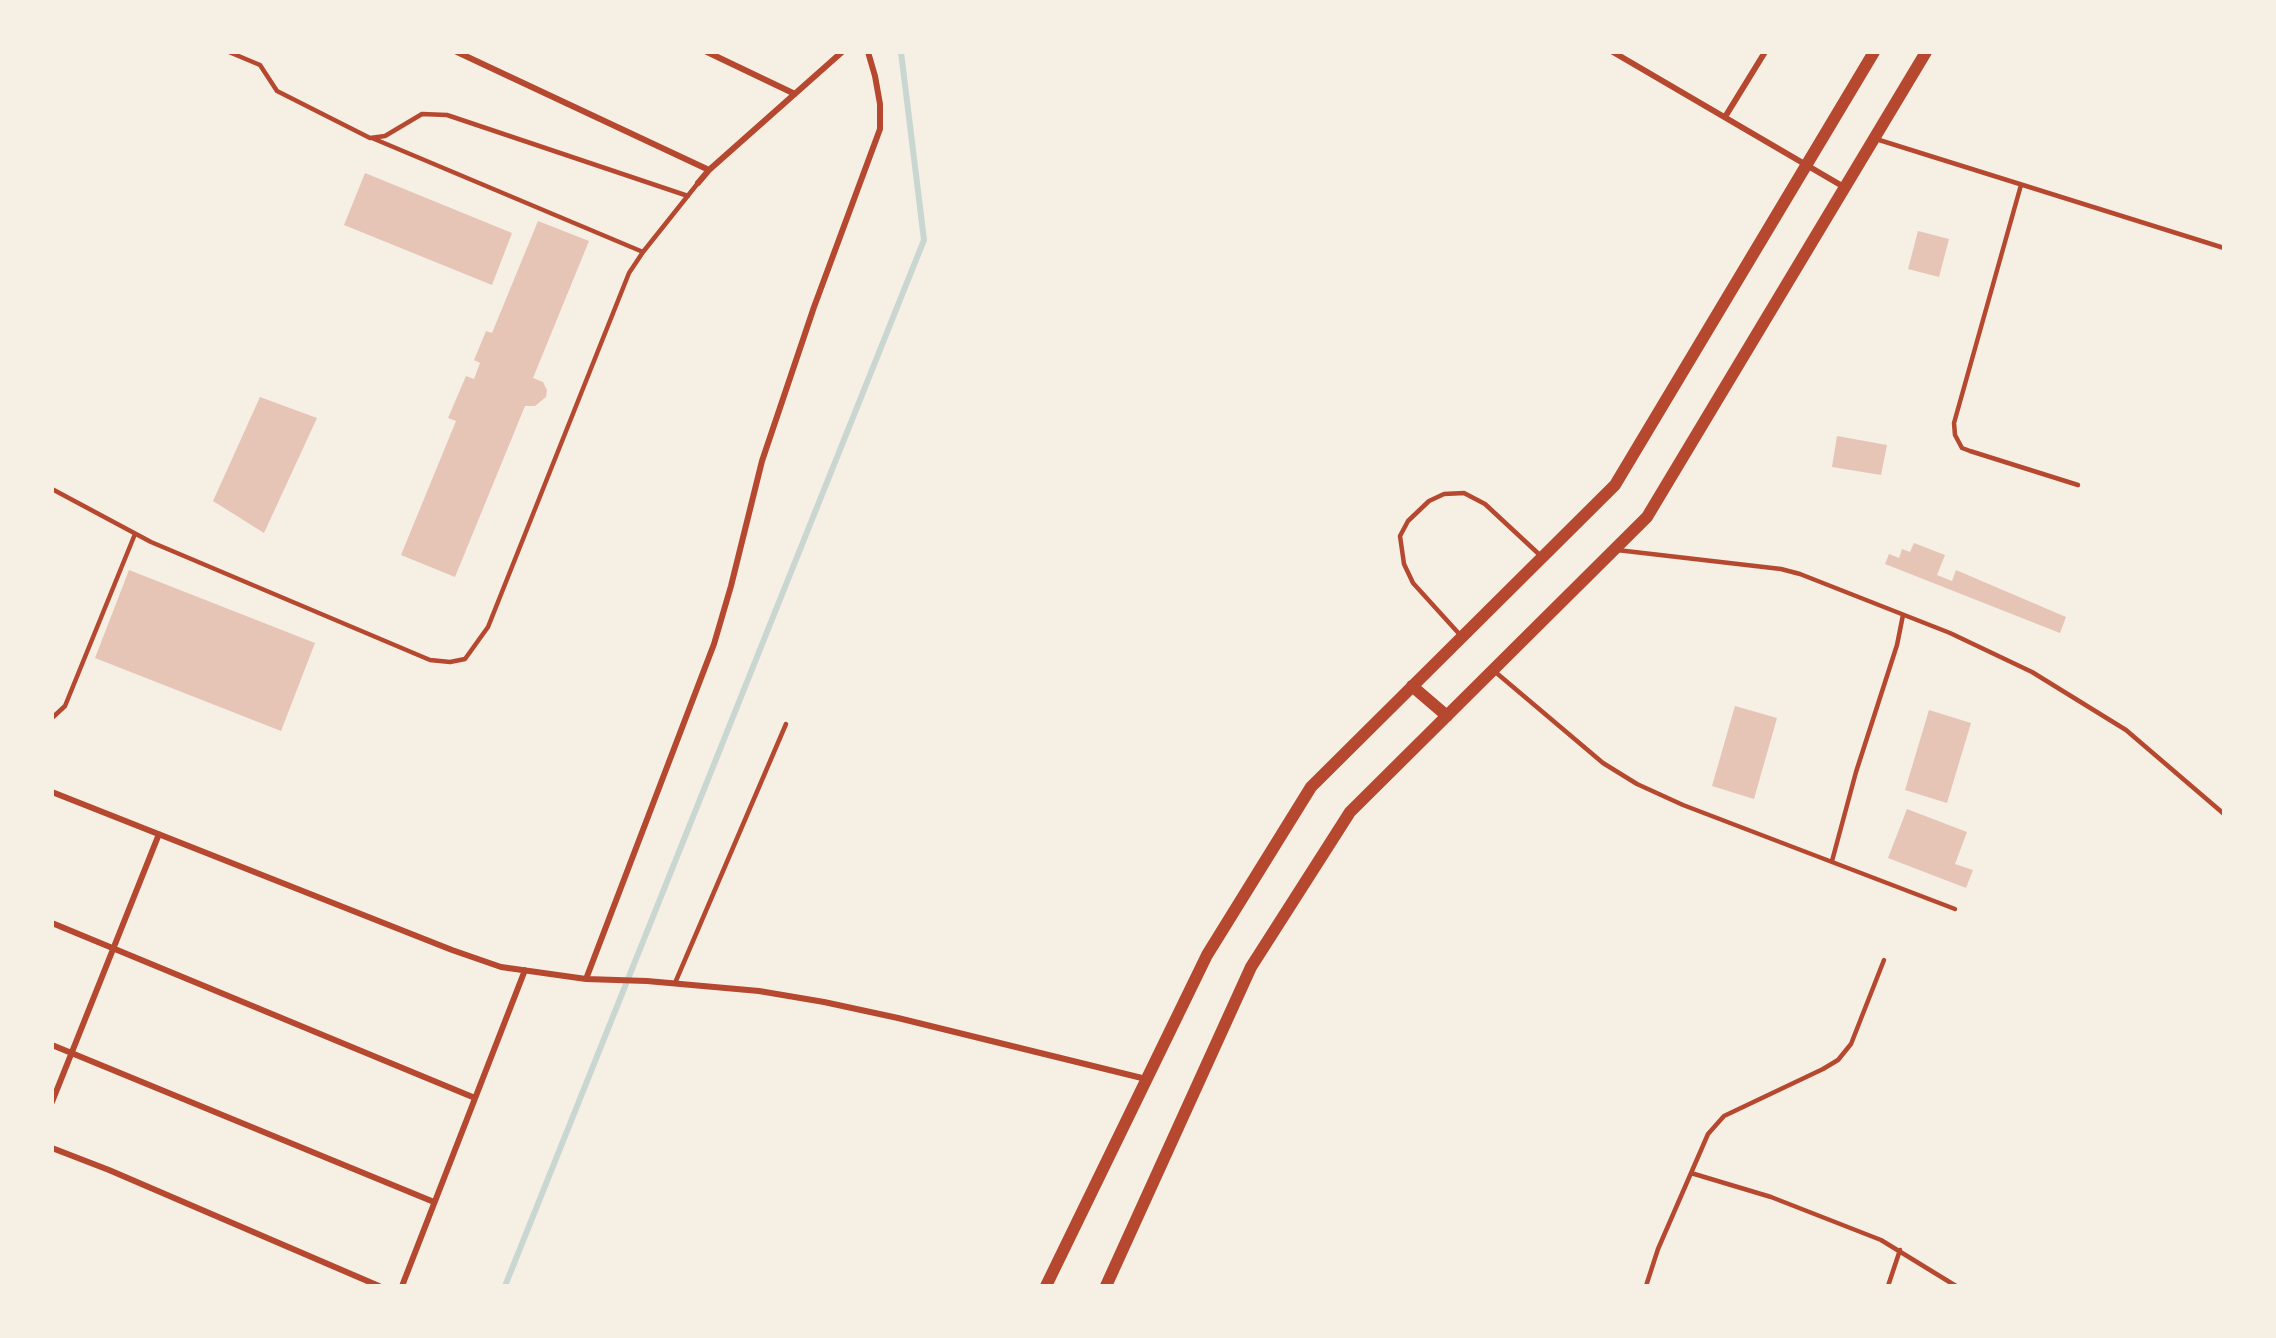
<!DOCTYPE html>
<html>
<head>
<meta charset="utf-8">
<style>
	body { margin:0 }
	#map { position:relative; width:2276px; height:1338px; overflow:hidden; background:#f6efe4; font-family:Barlow,sans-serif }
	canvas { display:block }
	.frame { position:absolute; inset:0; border:54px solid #f6efe4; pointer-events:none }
</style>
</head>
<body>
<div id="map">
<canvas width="2276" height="1338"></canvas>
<div class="frame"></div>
</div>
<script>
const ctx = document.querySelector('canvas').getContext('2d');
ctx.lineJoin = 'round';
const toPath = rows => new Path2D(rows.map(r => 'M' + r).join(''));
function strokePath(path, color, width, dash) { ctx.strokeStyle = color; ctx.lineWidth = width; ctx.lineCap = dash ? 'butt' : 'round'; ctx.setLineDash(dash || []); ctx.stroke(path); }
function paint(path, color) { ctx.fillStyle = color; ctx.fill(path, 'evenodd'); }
strokePath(toPath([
	[505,1286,924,240,901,52]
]), '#c9d6d2', 6);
paint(toPath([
	[365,173,512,233,492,285,344,225],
	[538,221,589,241,533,378,543,382,547,390,546,397,535,406,525,406,455,577,401,555,456,421,448,418,466,376,474,379,480,363,474,360,486,331,492,333],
	[1918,231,1949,239,1939,277,1908,269],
	[260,397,317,418,264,533,213,501],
	[1837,436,1887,445,1881,475,1832,467],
	[1914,543,1945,555,1937,575,1952,581,1956,570,2066,617,2060,633,1885,564,1889,554,1899,558,1902,549,1910,552],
	[129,570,315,643,281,731,95,658],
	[1735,706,1777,718,1754,799,1712,786],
	[1929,710,1971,723,1947,803,1905,790],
	[1907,809,1967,832,1955,864,1973,870,1966,888,1888,858]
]), '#e6c5b7');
strokePath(toPath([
	[229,52,260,65,277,91,370,138,385,136,422,114,447,115,688,196],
	[372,138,643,252],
	[1876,139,2224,248],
	[2021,185,1954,423,1955,435,1962,448,1970,451,2078,485],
	[52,489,151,542,430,660,450,662,465,659,488,627,629,273,643,252,698,183],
	[1617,550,1781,569,1800,574,1950,633,2032,672,2126,730,2224,814],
	[1462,637,1413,583,1404,564,1400,536,1408,521,1429,501,1444,494,1464,493,1485,504,1542,557],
	[1493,670,1603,763,1637,784,1683,805,1955,909],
	[52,718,65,706,135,534],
	[1832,861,1856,772,1897,645,1903,615],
	[675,983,786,724],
	[1691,1173,1771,1197,1881,1240,1956,1286],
	[1646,1286,1658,1249,1708,1134,1724,1116,1823,1069,1838,1060,1851,1044,1884,960],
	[1888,1286,1900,1250]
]), '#b5482f', 4.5);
strokePath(toPath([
	[457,52,709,170],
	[707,52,795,94],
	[1613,52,1844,187],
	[1725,117,1765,52],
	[698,183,709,170,842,52],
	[52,792,452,950,501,967,586,979,647,981,759,991,824,1002,898,1018,1146,1079],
	[52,923,475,1098],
	[586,979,714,644,731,586,762,461,814,307,880,129,880,104,875,76,868,52],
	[52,1045,434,1202],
	[52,1102,159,834],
	[52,1148,109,1170,379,1286],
	[402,1286,525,970]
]), '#b5482f', 6);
strokePath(toPath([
	[1412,686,1447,716],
	[1046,1286,1207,955,1311,787,1615,485,1874,52],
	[1106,1286,1251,967,1350,812,1647,517,1926,52]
]), '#b5482f', 12);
</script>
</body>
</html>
